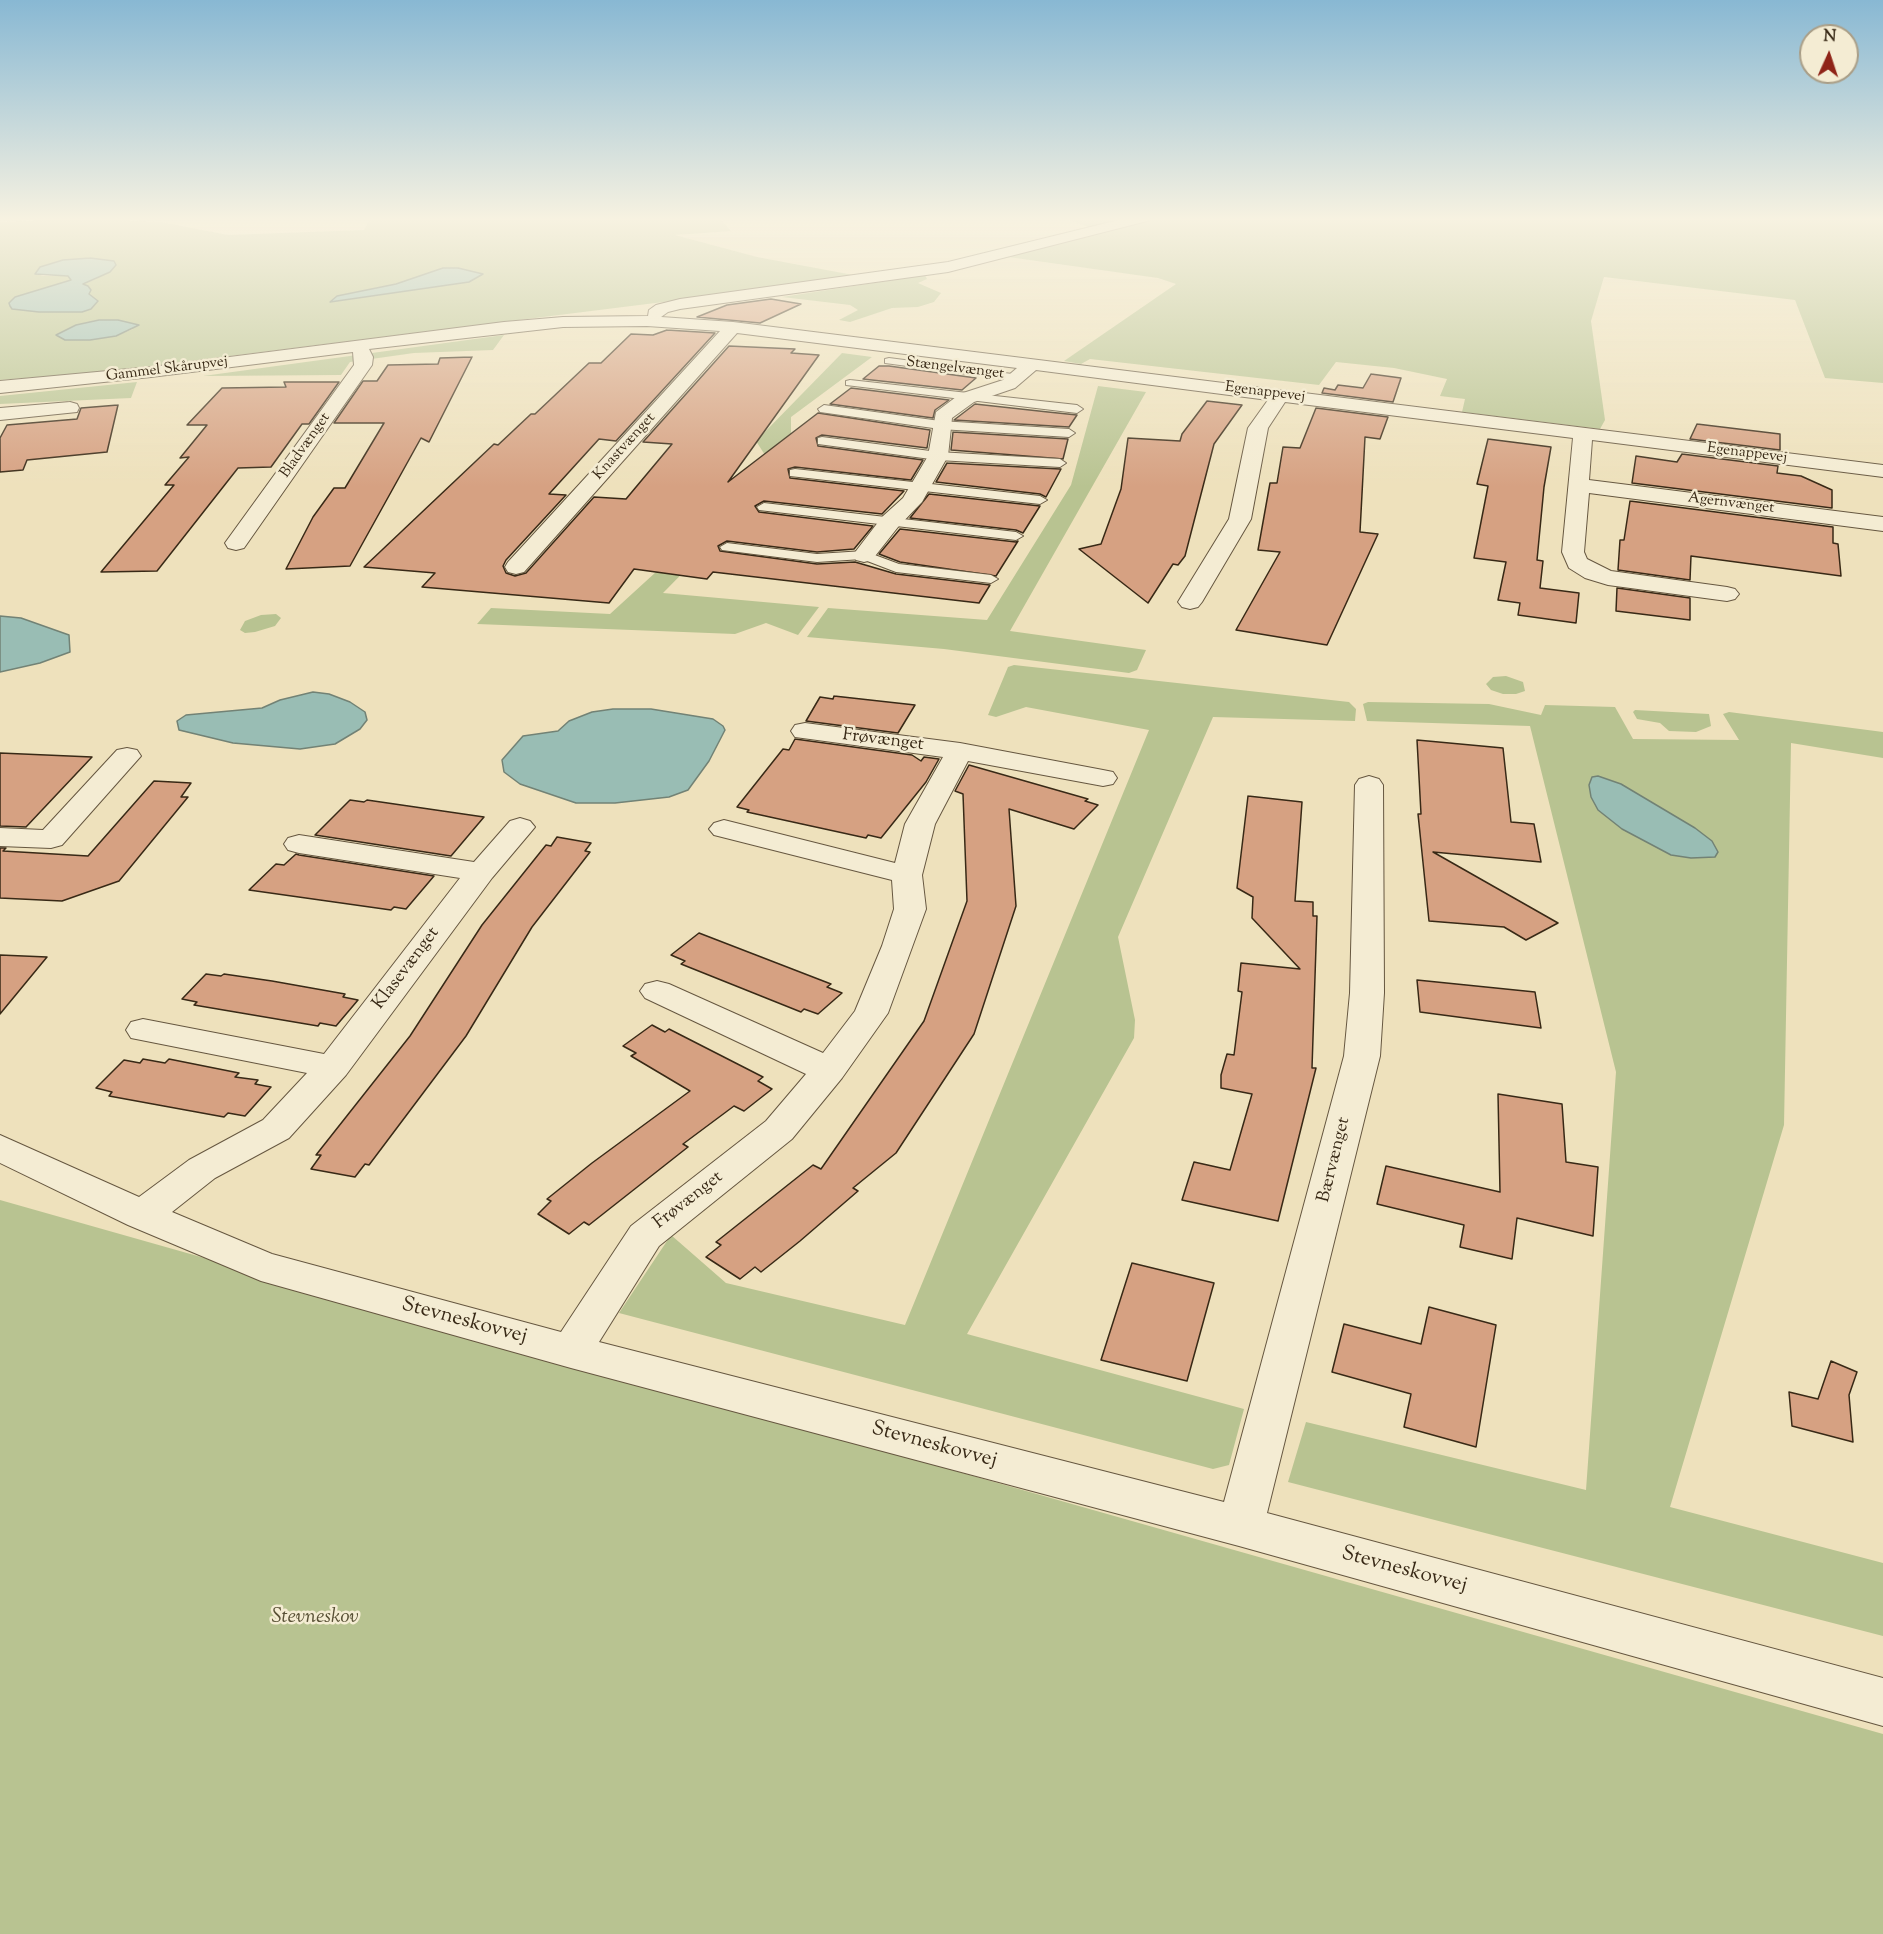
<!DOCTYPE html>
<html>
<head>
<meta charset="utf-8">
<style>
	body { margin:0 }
	#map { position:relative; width:1883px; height:1934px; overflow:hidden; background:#eee1bc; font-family:"Sorts Mill Goudy",serif }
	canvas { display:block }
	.north { position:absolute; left:1799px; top:24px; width:60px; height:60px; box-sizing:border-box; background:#f4ecd3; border:2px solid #a99e87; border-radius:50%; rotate:3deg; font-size:16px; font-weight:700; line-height:24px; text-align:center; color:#382916 }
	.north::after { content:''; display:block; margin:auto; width:21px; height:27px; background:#8f2418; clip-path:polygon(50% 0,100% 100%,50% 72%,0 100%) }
</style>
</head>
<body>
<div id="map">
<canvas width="1883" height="1934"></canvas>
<div class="north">N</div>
</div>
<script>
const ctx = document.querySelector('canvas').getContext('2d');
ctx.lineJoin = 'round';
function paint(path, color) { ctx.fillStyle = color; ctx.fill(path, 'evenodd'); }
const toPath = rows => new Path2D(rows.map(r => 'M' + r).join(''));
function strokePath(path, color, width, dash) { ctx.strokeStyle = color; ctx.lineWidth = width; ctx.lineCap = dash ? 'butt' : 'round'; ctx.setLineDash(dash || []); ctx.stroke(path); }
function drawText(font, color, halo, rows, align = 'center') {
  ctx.font = font + ' "Sorts Mill Goudy",serif'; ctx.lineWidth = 5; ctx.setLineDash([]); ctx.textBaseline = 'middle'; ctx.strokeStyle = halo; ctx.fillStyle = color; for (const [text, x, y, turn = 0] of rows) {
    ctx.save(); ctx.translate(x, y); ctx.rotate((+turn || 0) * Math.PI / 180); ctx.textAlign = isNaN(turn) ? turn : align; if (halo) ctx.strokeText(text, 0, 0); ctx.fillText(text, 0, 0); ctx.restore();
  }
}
paint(toPath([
	[371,217,719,217,731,231,675,235,757,257,864,277,102,372,0,380,0,222,83,218,161,222,228,235,364,230],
	[90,258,113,261,96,279,82,285,93,298,91,309,72,312,12,309,21,295,72,280,68,276,40,276],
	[443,268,458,268,483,274,469,282,331,302,337,296,396,284],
	[99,320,118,320,133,329,116,336,90,340,65,340,56,335,76,325],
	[1059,217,1135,217,1089,227],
	[1162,217,1883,217,1883,383,1825,378,1795,300,1604,277,1591,321,1605,420,1600,429,1462,412,1465,399,1440,396,1447,379,1394,368,1336,362,1319,385,1090,359,1081,364,1064,361,1176,284,1158,278,1001,256],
	[925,275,927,279,918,283,941,293,934,302,918,307,892,308,850,322,839,320,858,310,850,305,782,297],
	[504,335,493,350,414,353,350,362,341,375,203,376],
	[842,353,872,357,791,417,791,463,663,593,819,607,798,635,766,623,735,634,477,624,491,608,610,614,772,466,756,441],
	[137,382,131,398,0,404,0,396],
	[1098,386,1146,392,1010,631,1146,650,1137,670,1129,673,944,649,807,637,828,608,987,620,1071,485],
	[276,614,281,618,275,626,255,632,245,633,240,630,245,621,261,615],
	[1014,665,1349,702,1356,709,1355,721,1213,717,1118,937,1135,1020,1134,1038,967,1334,1244,1409,1229,1465,1213,1469,619,1313,671,1235,726,1283,905,1325,1149,730,1026,707,996,717,988,715,1008,667],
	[1506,676,1523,682,1525,691,1516,694,1503,694,1491,690,1486,684,1493,677],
	[1368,702,1489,704,1541,715,1545,705,1615,707,1633,739,1739,740,1723,714,1729,712,1883,732,1883,758,1791,743,1784,1125,1670,1507,1883,1563,1883,1636,1288,1482,1306,1422,1586,1490,1616,1072,1530,726,1367,721,1363,704],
	[1635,710,1709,714,1711,726,1696,732,1669,731,1660,723,1637,719,1633,712],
	[0,1200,1883,1734,1883,1934,0,1934]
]), '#b8c391');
const water = toPath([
	[90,258,114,261,116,265,110,272,83,284,88,286,91,290,89,294,98,301,91,309,82,312,39,312,12,309,10,306,9,303,15,297,71,280,68,276,35,274,40,267,63,260,90,258],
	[443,268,458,268,483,274,469,282,330,302,337,296,396,284,443,268],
	[99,320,118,320,139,325,116,336,90,340,65,340,56,335,76,325,99,320],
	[0,616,21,618,69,635,70,652,40,663,0,672,0,616],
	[313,692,329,694,350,702,365,712,367,720,360,729,335,744,300,749,233,743,179,730,177,721,186,715,262,708,280,700,313,692],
	[613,709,651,709,713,719,723,726,725,730,709,761,688,790,669,797,615,803,576,803,520,784,504,772,502,760,523,736,558,731,569,721,592,712,613,709],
	[1598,776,1621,784,1695,828,1712,841,1718,852,1715,857,1691,858,1671,855,1622,829,1598,810,1591,797,1589,785,1592,777,1598,776]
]);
paint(water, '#99bdb4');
strokePath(water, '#728275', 1.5);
const building = toPath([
	[771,299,801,304,760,323,697,317,727,305,771,299],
	[667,330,715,333,616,441,599,439,549,494,566,495,506,560,503,566,506,573,515,576,526,573,594,497,626,499,672,444,643,442,729,346,795,349,791,353,819,355,728,482,818,413,930,430,927,448,822,435,816,438,818,446,923,460,911,480,795,467,788,469,790,478,904,491,882,514,764,501,755,506,759,512,873,526,854,549,817,552,727,541,718,546,720,551,817,564,855,562,896,574,990,585,979,603,713,572,707,579,634,569,609,603,422,587,435,573,364,567,494,444,498,445,531,414,535,414,589,363,601,363,631,334,653,335,667,330],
	[472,357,429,442,421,438,350,566,286,569,313,517,334,488,345,488,384,423,334,423,363,381,377,381,388,365,438,364,440,358,472,357],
	[879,366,889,366,976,378,962,390,863,379,879,366],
	[1371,374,1401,378,1393,402,1322,393,1324,388,1335,390,1338,385,1363,388,1371,374],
	[284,382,339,382,309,424,302,424,271,467,238,468,157,571,101,572,174,485,165,485,189,457,180,458,207,425,187,425,222,388,286,387,284,382],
	[851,388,949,400,935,410,933,418,830,404,851,388],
	[1207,401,1242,405,1214,444,1185,556,1178,565,1173,564,1148,603,1079,549,1101,544,1121,489,1128,438,1180,441,1182,434,1207,401],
	[975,404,1048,412,1077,415,1069,427,954,420,975,404],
	[118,405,107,452,27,460,23,470,0,472,0,438,7,425,77,419,81,408,118,405],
	[1316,408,1388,417,1380,439,1365,437,1360,532,1378,534,1327,645,1236,630,1280,552,1258,550,1270,483,1277,483,1283,447,1300,448,1316,408],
	[1697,424,1780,434,1780,450,1690,439,1697,424],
	[953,432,1068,439,1063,459,951,450,953,432],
	[1488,439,1551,447,1544,487,1537,560,1543,561,1540,588,1579,593,1576,623,1518,615,1520,603,1498,600,1506,562,1474,558,1488,486,1477,484,1488,439],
	[1682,454,1778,466,1777,473,1801,476,1832,490,1832,508,1632,483,1636,456,1677,462,1682,454],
	[947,463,1060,469,1061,469,1046,497,1040,494,936,482,947,463],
	[929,494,1040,506,1023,533,1016,530,910,518,929,494],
	[1630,501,1833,527,1833,543,1838,544,1841,576,1691,556,1690,580,1618,570,1620,540,1624,540,1630,501],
	[900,529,1016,542,1018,541,996,576,900,562,879,554,900,529],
	[1617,588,1690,598,1690,620,1616,611,1617,588],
	[834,696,915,705,898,733,806,721,820,697,833,699,834,696],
	[795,739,912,755,921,761,924,757,939,759,926,782,881,838,868,835,866,838,747,812,749,810,737,807,783,749,789,750,795,739],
	[1417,740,1503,748,1511,822,1534,824,1541,862,1433,852,1558,923,1526,940,1504,927,1429,921,1418,814,1421,814,1417,740],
	[0,753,92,757,26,827,0,826,0,753],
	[969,765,1088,799,1085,801,1098,805,1074,829,1009,809,1016,906,974,1034,896,1153,853,1188,858,1191,800,1241,761,1272,755,1267,740,1279,706,1257,721,1245,716,1242,813,1165,821,1169,924,1021,967,901,963,794,955,791,969,765],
	[154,781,191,783,181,797,188,797,119,881,62,901,0,898,0,848,6,848,3,851,88,856,154,781],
	[1248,796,1302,802,1295,901,1313,902,1313,916,1317,916,1312,1068,1316,1068,1278,1221,1182,1200,1194,1162,1230,1170,1252,1094,1221,1088,1221,1075,1227,1054,1234,1055,1242,992,1238,991,1241,963,1300,969,1252,918,1253,897,1237,888,1248,796],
	[350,800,364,802,367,800,484,817,451,856,315,835,350,800],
	[557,837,591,843,585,851,590,852,532,927,466,1036,369,1165,365,1164,355,1177,311,1169,321,1155,316,1155,410,1036,482,925,546,845,551,846,557,837],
	[296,854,299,855,434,876,406,909,394,907,391,910,249,890,276,864,284,865,296,854],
	[699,933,831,984,827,987,842,993,818,1014,804,1009,801,1012,681,964,685,961,671,955,699,933],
	[0,955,47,957,0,1014,0,955],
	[206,974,221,976,224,974,272,981,345,994,343,997,358,1000,336,1026,320,1023,318,1026,194,1005,197,1002,182,999,206,974],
	[1417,980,1535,992,1541,1028,1420,1012,1417,980],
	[652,1025,665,1032,669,1029,763,1077,758,1081,772,1089,744,1111,734,1106,683,1144,688,1147,589,1225,584,1222,569,1234,538,1214,551,1201,547,1199,592,1163,690,1091,631,1056,636,1053,623,1046,652,1025],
	[143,1059,165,1063,169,1059,239,1073,235,1077,258,1080,255,1084,271,1087,245,1116,228,1113,224,1117,109,1096,112,1092,96,1088,124,1060,140,1063,143,1059],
	[1498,1094,1562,1104,1566,1162,1598,1167,1593,1236,1517,1218,1512,1259,1460,1247,1464,1225,1377,1204,1386,1166,1500,1192,1498,1094],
	[1132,1263,1214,1283,1187,1381,1101,1360,1132,1263],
	[1429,1307,1496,1325,1476,1447,1404,1427,1411,1394,1332,1372,1344,1324,1421,1344,1429,1307],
	[1831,1361,1857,1372,1849,1395,1853,1442,1792,1426,1789,1392,1818,1399,1831,1361]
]);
paint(building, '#d6a182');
strokePath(building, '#382916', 1.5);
const lane = toPath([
	[889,358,1020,375,1026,378,1020,381,885,363,885,359,889,358],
	[850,380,1077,405,1083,409,1077,413,846,385,846,381,850,380],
	[824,405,940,421,1069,429,1075,433,1069,437,940,429,820,412,818,409,824,405],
	[822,437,938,452,1060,459,1066,463,1060,467,938,460,818,444,818,438,822,437],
	[795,469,1040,496,1047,500,1040,504,790,476,790,470,795,469],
	[764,503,1016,532,1023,536,1016,540,759,510,757,507,764,503],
	[727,543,817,554,864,551,899,564,991,575,998,579,991,583,896,572,862,559,817,562,722,550,720,547,727,543]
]);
const street = toPath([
	[1131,217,1153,217,1151,220,948,272,680,309,668,312,661,317,733,322,1883,465,1883,477,1592,440,1589,480,1883,517,1883,531,1589,493,1584,552,1587,559,1611,571,1727,587,1735,589,1739,594,1735,599,1727,601,1608,585,1585,578,1569,568,1562,552,1573,438,1285,402,1268,428,1251,519,1202,602,1198,607,1190,609,1182,607,1178,602,1229,519,1248,428,1268,400,1036,370,1015,388,974,402,952,418,948,456,922,502,898,527,872,560,864,562,856,560,853,555,882,517,903,498,928,456,936,412,960,394,1003,380,1017,368,737,333,524,572,516,574,508,572,505,567,508,562,720,331,647,326,563,327,369,349,373,357,372,365,244,548,236,550,228,548,225,543,354,365,353,352,151,377,0,393,0,381,151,367,504,322,563,317,648,316,649,310,656,305,680,299,948,262,1131,217],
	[70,402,77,404,79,408,77,412,0,420,0,408,70,402],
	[805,723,960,743,1103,770,1113,772,1117,778,1113,784,1103,786,968,761,935,824,922,875,926,909,888,1013,842,1078,792,1139,659,1246,599,1342,1224,1502,1344,1056,1350,993,1355,785,1359,779,1369,776,1379,779,1383,785,1384,993,1380,1056,1267,1513,1883,1678,1883,1726,1239,1546,571,1368,261,1281,128,1225,0,1163,0,1135,139,1197,189,1160,263,1120,307,1073,131,1038,126,1030,131,1022,143,1019,324,1054,460,878,299,853,288,850,284,844,288,838,299,835,474,862,510,821,520,818,530,821,535,827,530,833,492,878,346,1075,289,1138,215,1178,172,1212,272,1254,561,1332,631,1226,766,1121,806,1074,645,998,640,991,645,984,657,981,669,984,823,1053,855,1011,882,946,894,909,892,880,714,835,709,829,714,823,724,820,895,863,905,824,943,757,795,737,791,731,795,725,805,723],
	[127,748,137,750,141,756,62,845,51,848,0,846,0,828,43,830,117,750,127,748]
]);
strokePath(lane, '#665740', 2);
strokePath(street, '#665740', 2);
paint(lane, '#f4ecd3');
paint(street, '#f4ecd3');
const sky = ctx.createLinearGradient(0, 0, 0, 487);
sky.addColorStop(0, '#88b8d3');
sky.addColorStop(0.45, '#f7f2e1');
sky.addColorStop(1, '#f7f2e100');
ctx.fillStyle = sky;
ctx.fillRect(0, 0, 1883, 487);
drawText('15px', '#382916', '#f4ecd3', [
	["Stængelvænget",955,369,7],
	["Gammel Skårupvej",167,370,-7],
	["Egenappevej",1265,393,7],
	["Bladvænget",306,446,-55],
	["Knastvænget",625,447,-48],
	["Egenappevej",1747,454,7],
	["Agernvænget",1731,504,7]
]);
drawText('18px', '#382916', '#f4ecd3', [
	["Frøvænget",883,741,7],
	["Klasevænget",407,969,-53],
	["Bærvænget",1335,1160,-76],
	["Frøvænget",689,1201,-38]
]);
drawText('21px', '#382916', '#f4ecd3', [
	["Stevneskovvej",464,1322,15],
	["Stevneskovvej",934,1446,15],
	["Stevneskovvej",1404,1571,15]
]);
drawText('italic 21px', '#585035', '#f4ecd3', [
	["Stevneskov",315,1618]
]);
</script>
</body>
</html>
